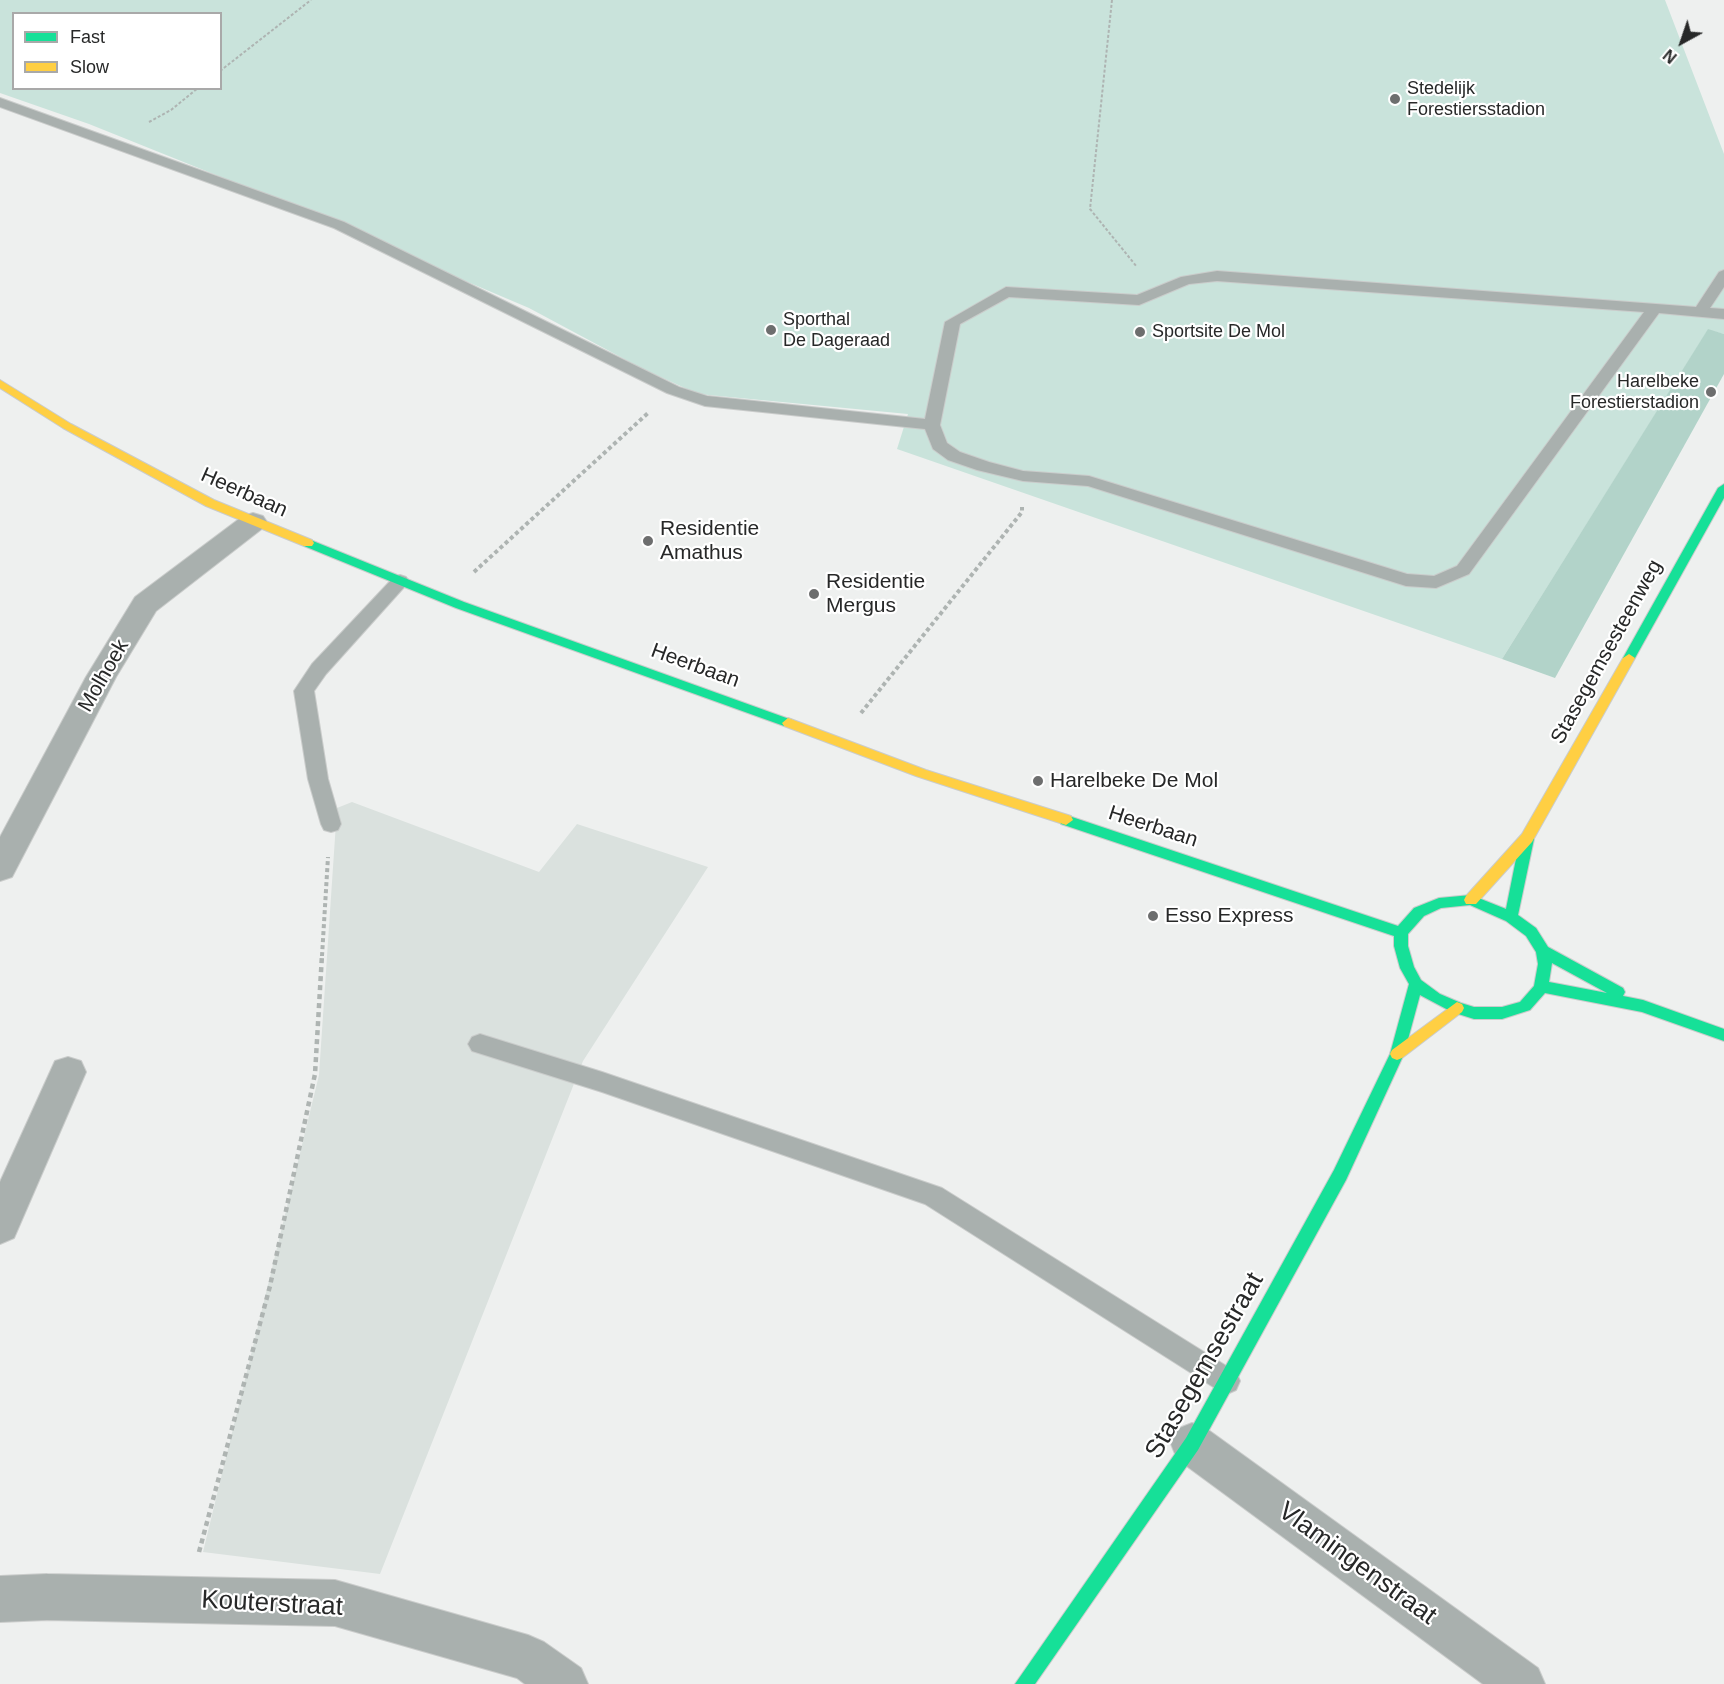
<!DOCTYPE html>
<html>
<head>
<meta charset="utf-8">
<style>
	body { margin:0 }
	#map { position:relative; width:1724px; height:1684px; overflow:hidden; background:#eef0ef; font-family:Arial,sans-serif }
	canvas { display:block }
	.legend { position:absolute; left:12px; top:12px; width:210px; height:78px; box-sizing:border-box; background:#fff; border:2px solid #a9a9a9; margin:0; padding:8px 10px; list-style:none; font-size:18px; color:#272828 }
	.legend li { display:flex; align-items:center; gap:12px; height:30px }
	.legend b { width:30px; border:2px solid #a9a9a9 }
	.north { position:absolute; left:1652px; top:12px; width:60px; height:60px; -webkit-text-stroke:4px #fff; paint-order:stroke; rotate:220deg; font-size:16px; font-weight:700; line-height:24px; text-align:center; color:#272828 }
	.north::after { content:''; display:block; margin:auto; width:21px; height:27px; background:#272828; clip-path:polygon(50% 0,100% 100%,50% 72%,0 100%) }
</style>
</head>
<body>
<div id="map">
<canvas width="1724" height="1684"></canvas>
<ul class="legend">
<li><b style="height:8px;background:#16e098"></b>Fast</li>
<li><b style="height:8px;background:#ffcf43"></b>Slow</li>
</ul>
<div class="north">N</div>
</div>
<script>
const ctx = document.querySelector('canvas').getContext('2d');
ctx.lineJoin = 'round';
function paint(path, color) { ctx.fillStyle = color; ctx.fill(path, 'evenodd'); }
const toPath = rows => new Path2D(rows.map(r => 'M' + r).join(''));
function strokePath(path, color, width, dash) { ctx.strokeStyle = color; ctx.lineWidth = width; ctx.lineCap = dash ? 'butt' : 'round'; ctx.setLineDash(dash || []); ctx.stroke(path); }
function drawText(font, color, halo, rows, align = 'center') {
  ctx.font = font + ' Arial,sans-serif'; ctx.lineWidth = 4.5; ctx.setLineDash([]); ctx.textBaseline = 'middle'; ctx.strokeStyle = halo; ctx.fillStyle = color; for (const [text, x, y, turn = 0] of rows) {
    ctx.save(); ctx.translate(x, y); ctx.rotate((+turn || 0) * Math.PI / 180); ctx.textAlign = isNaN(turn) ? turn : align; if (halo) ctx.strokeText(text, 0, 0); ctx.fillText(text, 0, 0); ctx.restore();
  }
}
paint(toPath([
	[352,802,539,872,577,824,708,867,583,1061,380,1574,203,1552,319,1075,337,808]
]), '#dae1de');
paint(toPath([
	[0,0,1665,0,1724,154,1724,334,1708,330,1502,659,897,449,908,414,698,394,641,368,529,308,221,177,89,124,0,93],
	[14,14,220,14,220,88,14,88]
]), '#c9e3db');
paint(toPath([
	[1708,329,1724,334,1724,374,1555,678,1502,659]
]), '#b2d3c9');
const lane = toPath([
	[0,98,344,222,679,387,707,396,925,419,945,322,1006,287,1137,295,1181,277,1217,271,1696,307,1719,272,1724,270,1724,287,1710,308,1724,309,1724,319,1659,313,1469,574,1436,588,1406,586,1088,486,1023,481,977,470,948,460,933,449,925,429,705,406,667,393,334,228,0,107,0,98],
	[1217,281,1644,312,1457,566,1434,576,1407,574,1089,476,1023,471,989,462,960,452,947,443,940,425,960,324,1009,297,1139,305,1189,284,1217,281],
	[400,575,406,577,409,581,406,585,326,674,314,691,328,779,341,824,338,830,331,832,324,830,321,824,308,779,294,691,312,664,394,577,400,575],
	[480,1034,602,1072,942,1188,1236,1372,1240,1381,1236,1390,1227,1394,1218,1390,925,1204,602,1092,472,1051,468,1044,472,1037,480,1034]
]);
const street = toPath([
	[253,513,263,516,267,522,263,528,156,611,116,677,12,877,0,881,0,837,86,677,135,597,243,516,253,513],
	[68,1057,81,1061,86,1072,14,1238,0,1244,0,1182,55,1061,68,1057],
	[1192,1423,1207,1429,1538,1668,1545,1684,1483,1684,1177,1459,1171,1444,1177,1429,1192,1423],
	[47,1574,335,1580,528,1635,544,1642,581,1668,588,1684,525,1684,517,1678,335,1626,47,1620,0,1622,0,1576,47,1574]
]);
const fast = toPath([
	[1724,484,1724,498,1635,658,1629,662,1625,661,1623,658,1718,488,1724,484],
	[308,539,464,602,792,720,794,723,792,726,784,726,456,608,304,546,302,543,304,540,308,539],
	[1066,815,1398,926,1414,908,1439,898,1471,895,1506,909,1520,839,1527,834,1532,835,1534,839,1518,915,1536,928,1548,947,1623,988,1625,992,1623,996,1643,1000,1724,1029,1724,1041,1642,1012,1545,993,1530,1010,1502,1019,1474,1019,1452,1012,1420,995,1404,1054,1346,1180,1198,1450,1035,1684,1015,1684,1186,1438,1334,1170,1390,1054,1409,984,1400,968,1394,946,1394,936,1061,824,1059,820,1066,815],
	[1470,905,1506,921,1526,936,1536,952,1538,964,1534,986,1520,1002,1502,1007,1474,1007,1461,1003,1440,994,1421,980,1414,967,1408,946,1408,934,1424,916,1441,908,1470,905],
	[1552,963,1607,993,1549,982,1552,963]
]);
const slow = toPath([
	[0,380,71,424,214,500,312,540,314,543,312,546,304,546,206,506,63,428,0,388,0,380],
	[1629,654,1635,658,1532,842,1476,904,1466,904,1464,900,1466,896,1522,834,1623,658,1629,654],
	[788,718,926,770,1071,816,1073,820,1066,825,916,776,784,726,782,723,788,718],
	[1457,1002,1462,1004,1464,1008,1462,1012,1402,1058,1397,1060,1392,1058,1390,1054,1392,1050,1457,1002]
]);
strokePath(lane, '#cacccb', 2);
strokePath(street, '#cacccb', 2);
strokePath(fast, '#cacccb', 2);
strokePath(slow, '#cacccb', 2);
strokePath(toPath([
	[1112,0,1090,209,1137,267],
	[220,71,311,0],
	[149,122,171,110,198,88]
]), '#aeb4b2', 2, [3, 2]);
strokePath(toPath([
	[474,572,648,413],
	[861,713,1022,512,1022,507],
	[322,956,328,857]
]), '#aeb4b2', 4, [4, 3]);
strokePath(toPath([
	[199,1552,270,1286,315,1074,322,955]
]), '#aeb4b2', 4.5, [5, 4]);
paint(lane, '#a9b0ae');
paint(street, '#a9b0ae');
paint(fast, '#16e098');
paint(slow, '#ffcf43');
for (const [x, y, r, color] of [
	[1395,99,6,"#6d6e6e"],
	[771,330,6,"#6d6e6e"],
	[1140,332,6,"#6d6e6e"],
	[1711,392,6,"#6d6e6e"],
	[648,541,6,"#6d6e6e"],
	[814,594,6,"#6d6e6e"],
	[1038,781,6,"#6d6e6e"],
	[1153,916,6,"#6d6e6e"]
]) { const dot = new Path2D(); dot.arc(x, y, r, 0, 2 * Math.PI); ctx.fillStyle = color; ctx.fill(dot); strokePath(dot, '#fff', 2); }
drawText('18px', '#272828', '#fff', [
	["Stedelijk",1407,89],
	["Forestiersstadion",1407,110],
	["Sporthal",783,320],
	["De Dageraad",783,341],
	["Sportsite De Mol",1152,332],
	["Harelbeke",1699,382,"right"],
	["Forestierstadion",1699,403,"right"]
], 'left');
drawText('21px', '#272828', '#fff', [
	["Heerbaan",244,493,24],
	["Stasegemsesteenweg",1607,652,-61],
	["Heerbaan",695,666,20],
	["Molhoek",104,676,-60],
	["Heerbaan",1153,827,18]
]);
drawText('21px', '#272828', '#fff', [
	["Residentie",660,529],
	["Amathus",660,553],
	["Residentie",826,582],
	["Mergus",826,606],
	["Harelbeke De Mol",1050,781],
	["Esso Express",1165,916]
], 'left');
drawText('26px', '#272828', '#fff', [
	["Stasegemsestraat",1205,1366,-60],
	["Vlamingenstraat",1357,1564,36],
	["Kouterstraat",272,1604,3]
]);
</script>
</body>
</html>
